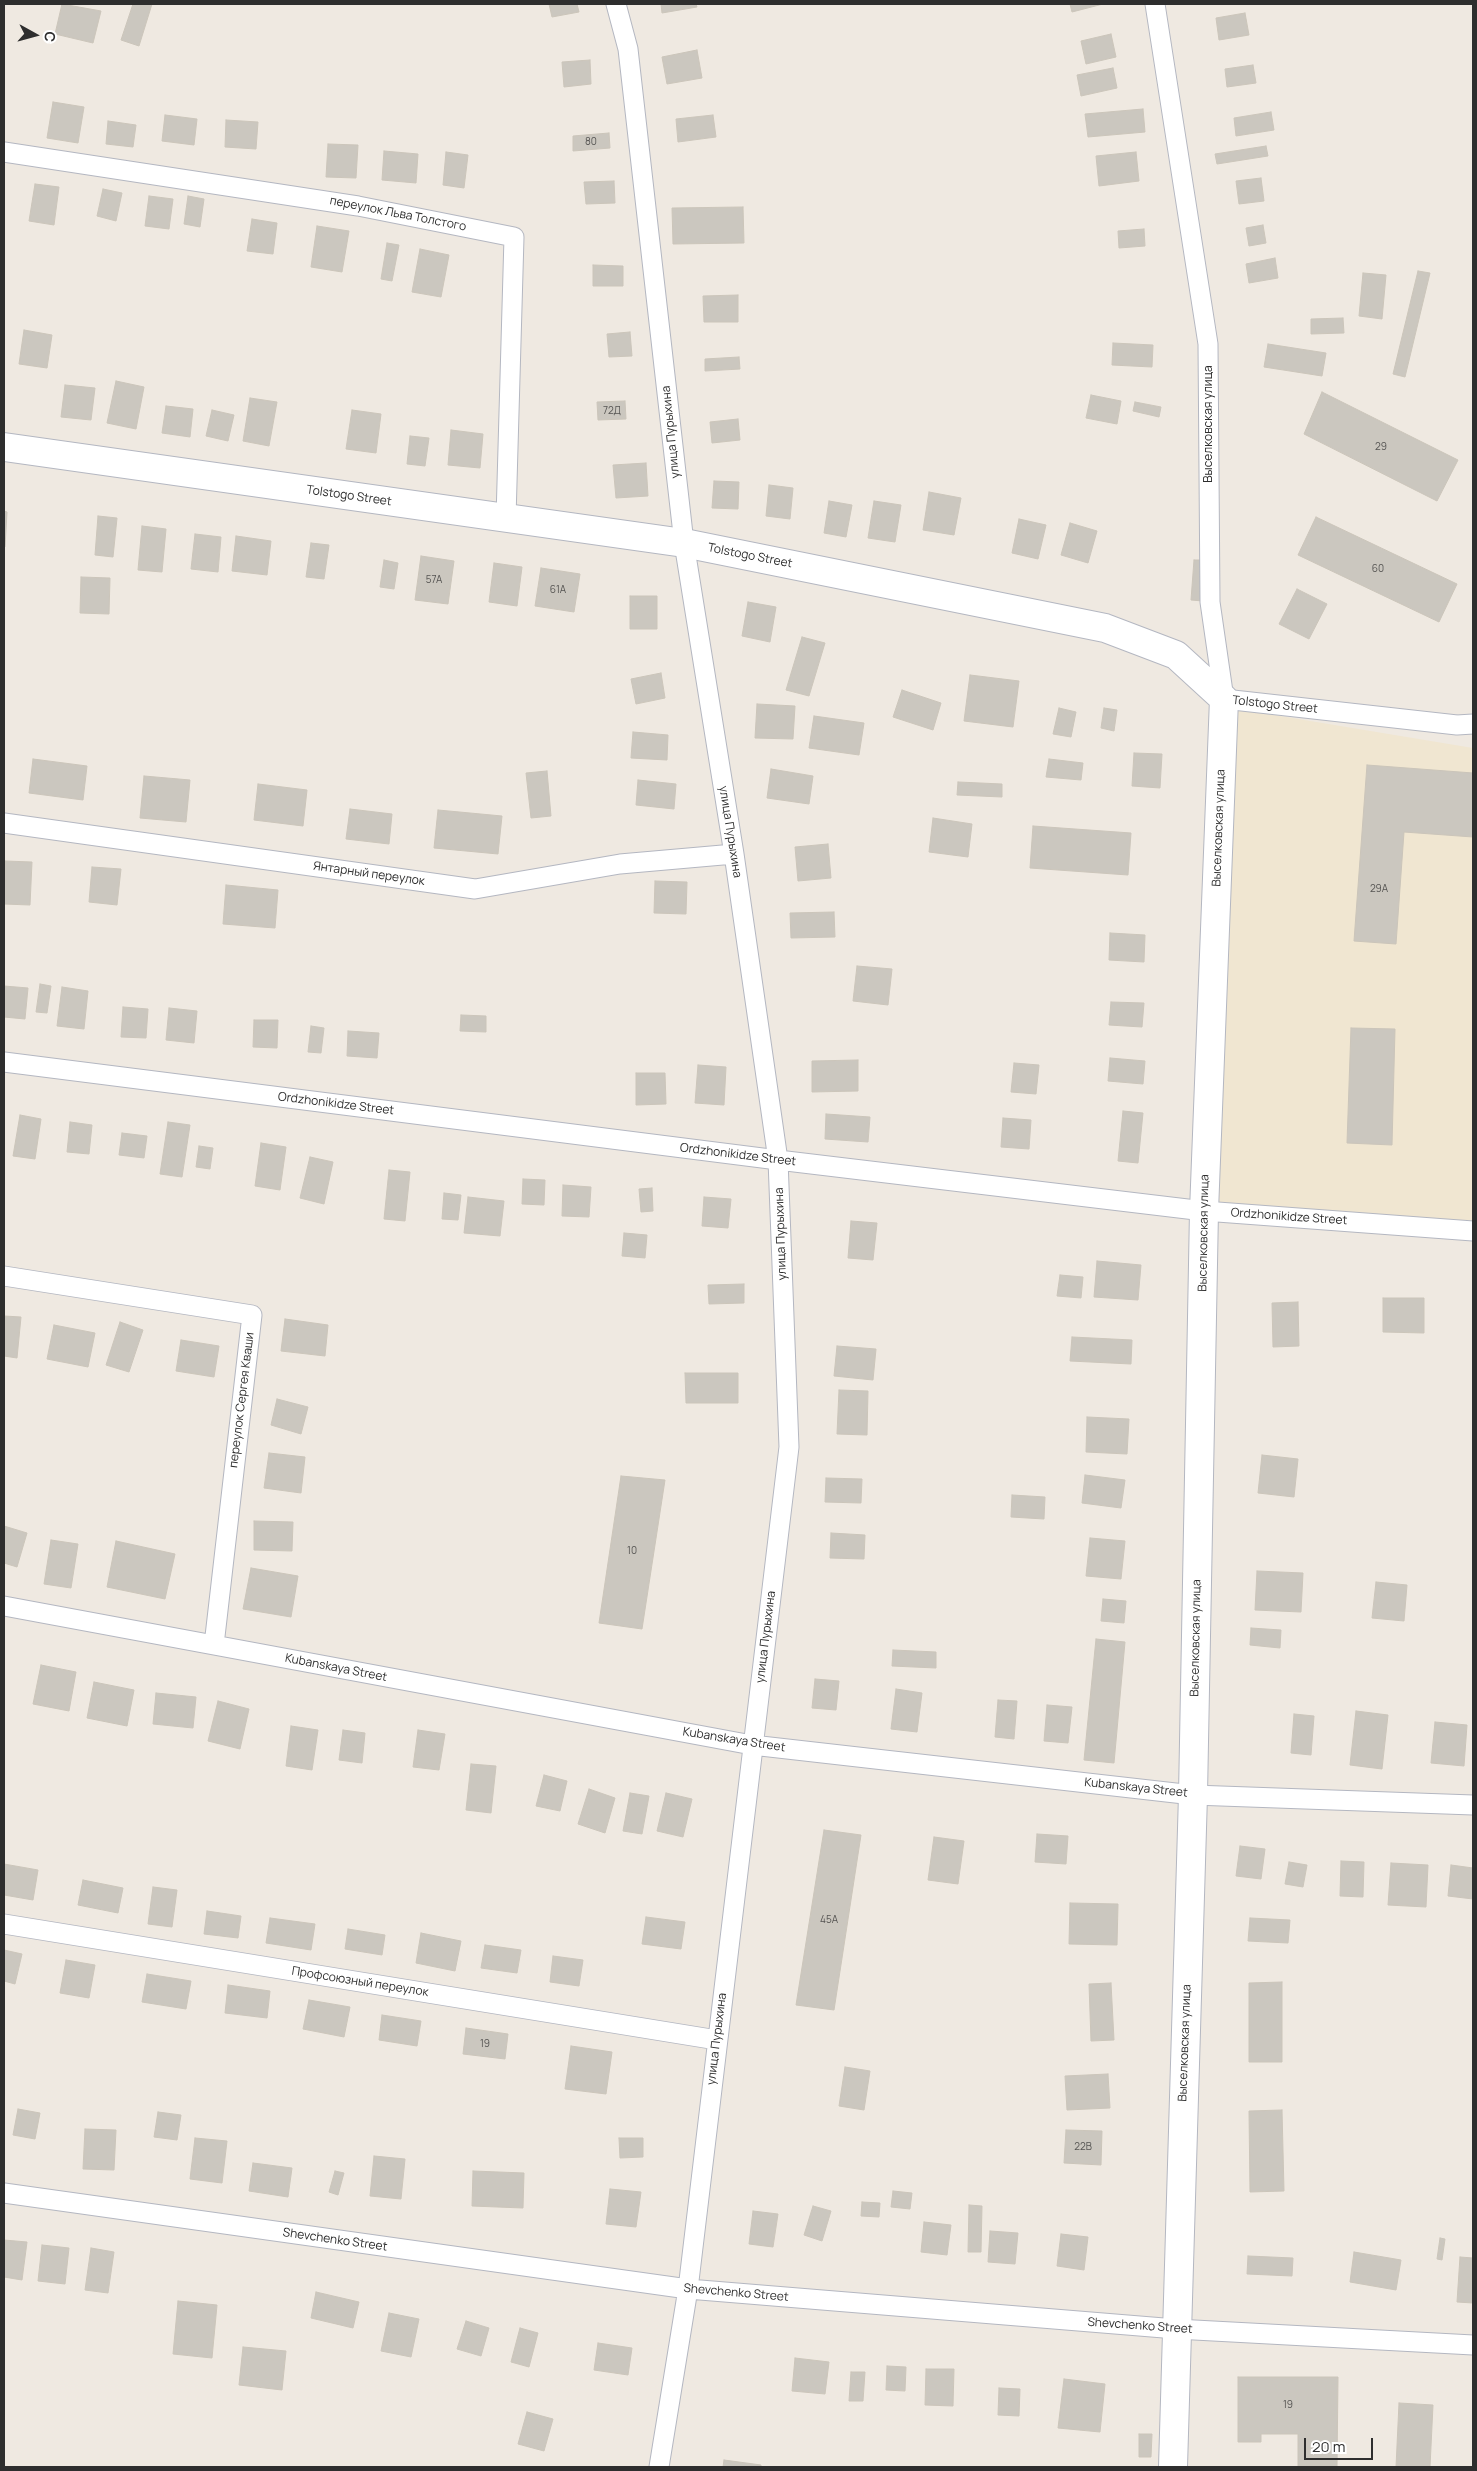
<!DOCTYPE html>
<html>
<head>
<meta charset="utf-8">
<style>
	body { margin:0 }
	#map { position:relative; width:1477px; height:2471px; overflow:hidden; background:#efe9e1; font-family:Manrope,sans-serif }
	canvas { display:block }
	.frame { position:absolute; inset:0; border:5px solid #2e2e2e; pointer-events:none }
	.north { position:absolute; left:10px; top:10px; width:50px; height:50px; -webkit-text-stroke:4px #fff; paint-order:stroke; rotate:97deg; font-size:14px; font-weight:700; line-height:20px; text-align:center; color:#2e2e2e }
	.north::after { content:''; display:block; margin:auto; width:18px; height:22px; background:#2e2e2e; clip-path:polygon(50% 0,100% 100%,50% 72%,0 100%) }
	.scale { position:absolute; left:1304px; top:2438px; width:69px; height:22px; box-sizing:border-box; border:2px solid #2e2e2e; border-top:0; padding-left:6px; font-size:15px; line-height:18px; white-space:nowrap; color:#2e2e2e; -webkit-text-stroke:4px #fff; paint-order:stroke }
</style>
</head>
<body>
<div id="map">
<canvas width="1477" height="2471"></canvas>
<div class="frame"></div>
<div class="north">С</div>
<div class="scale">20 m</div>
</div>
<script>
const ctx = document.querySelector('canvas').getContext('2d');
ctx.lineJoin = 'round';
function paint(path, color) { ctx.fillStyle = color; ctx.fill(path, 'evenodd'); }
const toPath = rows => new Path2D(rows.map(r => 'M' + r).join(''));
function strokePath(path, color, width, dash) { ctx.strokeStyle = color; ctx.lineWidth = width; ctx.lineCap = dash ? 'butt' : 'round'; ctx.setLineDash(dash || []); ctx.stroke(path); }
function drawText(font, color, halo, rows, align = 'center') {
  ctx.font = font + ' Manrope,sans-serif'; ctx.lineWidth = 4; ctx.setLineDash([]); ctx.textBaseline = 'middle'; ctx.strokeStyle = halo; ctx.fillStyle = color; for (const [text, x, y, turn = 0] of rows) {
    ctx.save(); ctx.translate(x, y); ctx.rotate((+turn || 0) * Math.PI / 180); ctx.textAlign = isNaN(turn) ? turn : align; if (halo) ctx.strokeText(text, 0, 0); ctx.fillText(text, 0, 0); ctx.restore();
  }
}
paint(toPath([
	[1232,708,1473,748,1473,1224,1212,1202]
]), '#f0e6d1');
const building = toPath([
	[62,4,101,11,93,43,55,34,62,4],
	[133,4,152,4,139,46,121,40,133,4],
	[549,4,577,4,579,12,552,17,549,4],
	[661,4,696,4,697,7,662,13,661,4],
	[1070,4,1103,4,1072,12,1070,4],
	[1245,13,1249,35,1219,40,1216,18,1245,13],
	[1111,34,1116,57,1086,64,1081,41,1111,34],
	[697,50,702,78,667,84,662,57,697,50],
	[590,60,591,84,564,87,562,62,590,60],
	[1253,65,1256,83,1227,87,1225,69,1253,65],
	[1113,68,1117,88,1081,96,1077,75,1113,68],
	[53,102,84,107,78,143,47,138,53,102],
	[1143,109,1145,132,1088,137,1085,114,1143,109],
	[1271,112,1274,130,1236,136,1234,118,1271,112],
	[165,115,197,119,194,145,162,141,165,115],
	[713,115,716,137,678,142,676,119,713,115],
	[226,120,258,122,256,149,225,147,226,120],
	[108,121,136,125,133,147,106,144,108,121],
	[609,133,610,148,573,151,573,136,609,133],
	[328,144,358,145,356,178,326,177,328,144],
	[1266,146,1268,156,1217,164,1215,154,1266,146],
	[384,151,418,154,416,183,382,180,384,151],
	[446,152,468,155,464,188,443,185,446,152],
	[1136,152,1139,181,1099,186,1096,156,1136,152],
	[1261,178,1264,201,1239,204,1236,181,1261,178],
	[614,181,615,203,586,204,584,182,614,181],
	[35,184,59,187,54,225,29,221,35,184],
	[103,189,122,193,116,221,97,216,103,189],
	[149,196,173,199,169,229,145,226,149,196],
	[188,196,204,199,200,227,184,224,188,196],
	[743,207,744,243,673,244,672,208,743,207],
	[252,219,277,223,273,254,247,251,252,219],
	[1263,225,1266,243,1249,246,1246,228,1263,225],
	[317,226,349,231,342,272,311,267,317,226],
	[1144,229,1145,246,1119,248,1118,231,1144,229],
	[387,243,399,245,392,281,381,279,387,243],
	[420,249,449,255,441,297,412,292,420,249],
	[1275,258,1278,278,1249,283,1246,264,1275,258],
	[593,265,623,266,623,286,593,286,593,265],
	[1418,271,1430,273,1405,377,1393,374,1418,271],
	[1363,273,1386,275,1382,319,1359,316,1363,273],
	[738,295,738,322,704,322,703,296,738,295],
	[1343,318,1344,333,1311,334,1311,319,1343,318],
	[24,330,52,335,47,368,19,364,24,330],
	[630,332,632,356,609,357,607,334,630,332],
	[1113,343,1153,345,1152,367,1112,365,1113,343],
	[1268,344,1326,353,1322,376,1264,367,1268,344],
	[739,357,740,369,705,371,705,359,739,357],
	[116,381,144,387,136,429,107,423,116,381],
	[65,385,95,388,91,420,61,417,65,385],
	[1322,392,1458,460,1437,501,1304,434,1322,392],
	[1091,395,1121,401,1117,424,1086,418,1091,395],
	[250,398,277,402,269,446,243,441,250,398],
	[625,401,626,419,598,420,597,402,625,401],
	[1135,402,1161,407,1159,417,1133,411,1135,402],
	[166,406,193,409,190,437,162,433,166,406],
	[212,410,234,415,228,441,206,436,212,410],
	[352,410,381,414,376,453,346,449,352,410],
	[738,419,740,440,712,443,710,422,738,419],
	[451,430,483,434,480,468,448,465,451,430],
	[410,436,429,438,425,466,407,464,410,436],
	[646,463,648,496,616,498,613,465,646,463],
	[714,481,739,482,738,509,712,508,714,481],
	[769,485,793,488,790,519,766,516,769,485],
	[929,492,961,498,954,535,923,530,929,492],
	[829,501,852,505,846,537,824,533,829,501],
	[874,501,901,505,895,542,868,538,874,501],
	[4,511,7,512,5,547,4,547,4,511],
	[98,516,117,518,113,557,95,555,98,516],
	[1316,517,1457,584,1439,622,1298,555,1316,517],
	[1019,519,1046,525,1038,559,1012,553,1019,519],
	[1070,523,1097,531,1088,563,1061,555,1070,523],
	[142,526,166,529,162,572,138,570,142,526],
	[195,534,221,537,218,572,191,569,195,534],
	[236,536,271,541,267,575,232,571,236,536],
	[311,543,329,545,324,579,306,577,311,543],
	[421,556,454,561,448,604,415,600,421,556],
	[384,560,398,563,394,589,380,587,384,560],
	[1194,560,1206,560,1203,601,1191,600,1194,560],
	[494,563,522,567,517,606,489,602,494,563],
	[541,568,580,574,574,612,535,606,541,568],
	[81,577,110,578,109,614,80,613,81,577],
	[1297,589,1327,604,1309,639,1279,624,1297,589],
	[630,596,657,596,657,629,630,629,630,596],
	[748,602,776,607,770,642,742,636,748,602],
	[802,637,825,643,809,696,786,690,802,637],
	[661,673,665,698,636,704,631,679,661,673],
	[970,675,1019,681,1013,727,964,721,970,675],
	[902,690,941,703,933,730,893,717,902,690],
	[757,704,795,706,793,739,755,738,757,704],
	[1059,708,1076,712,1071,737,1053,734,1059,708],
	[1104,708,1117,710,1114,731,1101,728,1104,708],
	[814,716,864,723,859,755,809,748,814,716],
	[633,732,668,735,667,760,631,758,633,732],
	[1134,753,1162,754,1160,788,1132,786,1134,753],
	[33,759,87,766,83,800,29,793,33,759],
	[1049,759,1083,763,1081,780,1046,777,1049,759],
	[1367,765,1473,773,1473,837,1404,832,1396,944,1354,941,1367,765],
	[771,769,813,776,809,804,767,798,771,769],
	[547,771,551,816,531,818,526,773,547,771],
	[144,776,190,780,186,822,140,818,144,776],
	[638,780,676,784,674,809,636,805,638,780],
	[958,782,1002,784,1002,797,957,795,958,782],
	[258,784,307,790,303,826,254,820,258,784],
	[350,809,392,814,389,844,346,839,350,809],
	[438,810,502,816,498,854,434,848,438,810],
	[933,818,972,824,968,857,929,852,933,818],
	[1033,826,1131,833,1128,875,1030,868,1033,826],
	[828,844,831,878,798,881,795,847,828,844],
	[5,861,32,862,30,905,4,904,5,861],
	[92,867,121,869,117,905,89,902,92,867],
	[655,881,687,882,686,914,654,913,655,881],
	[226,885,278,890,275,928,223,924,226,885],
	[834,912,835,937,791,938,790,913,834,912],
	[1110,933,1145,935,1144,962,1109,960,1110,933],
	[857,966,892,969,888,1005,853,1001,857,966],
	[40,984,51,986,47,1013,36,1012,40,984],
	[4,986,28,988,25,1019,4,1017,4,986],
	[62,987,88,991,84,1029,57,1026,62,987],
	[1111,1002,1144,1003,1142,1027,1109,1025,1111,1002],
	[123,1007,148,1009,146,1038,121,1037,123,1007],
	[169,1008,197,1011,194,1043,166,1040,169,1008],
	[461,1015,486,1016,486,1032,460,1031,461,1015],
	[254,1020,278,1020,277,1048,253,1047,254,1020],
	[311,1026,324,1028,321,1053,308,1052,311,1026],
	[1351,1028,1395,1029,1392,1145,1347,1143,1351,1028],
	[348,1031,379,1033,377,1058,347,1056,348,1031],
	[1110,1058,1145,1061,1143,1084,1108,1081,1110,1058],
	[858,1060,858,1091,812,1092,812,1061,858,1060],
	[1014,1063,1039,1065,1036,1094,1011,1092,1014,1063],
	[698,1065,726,1067,724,1105,695,1103,698,1065],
	[636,1073,665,1073,666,1104,636,1105,636,1073],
	[1123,1111,1143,1113,1138,1163,1118,1161,1123,1111],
	[826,1114,870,1117,868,1142,825,1139,826,1114],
	[20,1115,41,1119,35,1159,13,1156,20,1115],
	[1003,1118,1031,1120,1029,1149,1001,1147,1003,1118],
	[70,1122,92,1125,89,1154,67,1152,70,1122],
	[168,1122,190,1125,182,1177,160,1174,168,1122],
	[122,1133,147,1136,144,1158,119,1155,122,1133],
	[261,1143,286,1147,280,1190,255,1186,261,1143],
	[199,1146,213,1148,210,1169,196,1167,199,1146],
	[310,1157,333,1162,324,1204,300,1198,310,1157],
	[389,1170,410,1172,405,1221,384,1219,389,1170],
	[523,1179,545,1180,544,1205,522,1204,523,1179],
	[563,1185,591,1187,589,1217,562,1216,563,1185],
	[652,1188,653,1211,641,1212,639,1189,652,1188],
	[444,1193,461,1195,458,1220,442,1219,444,1193],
	[468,1197,504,1201,500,1236,464,1233,468,1197],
	[704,1197,731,1199,728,1228,702,1226,704,1197],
	[851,1221,877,1223,873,1260,848,1258,851,1221],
	[624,1233,647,1235,645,1258,622,1256,624,1233],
	[1097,1261,1141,1265,1138,1300,1094,1297,1097,1261],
	[1060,1275,1083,1277,1081,1298,1057,1296,1060,1275],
	[744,1284,744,1303,709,1304,708,1285,744,1284],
	[1383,1298,1424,1298,1424,1333,1383,1332,1383,1298],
	[1298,1302,1299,1346,1273,1347,1272,1303,1298,1302],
	[4,1316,21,1317,17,1358,4,1356,4,1316],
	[285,1319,328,1325,325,1356,281,1351,285,1319],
	[120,1322,143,1330,129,1372,106,1365,120,1322],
	[54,1325,95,1333,88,1367,47,1359,54,1325],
	[1072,1337,1132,1340,1131,1364,1070,1361,1072,1337],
	[181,1340,219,1346,214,1377,176,1371,181,1340],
	[837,1346,876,1349,873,1380,834,1376,837,1346],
	[685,1373,738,1373,738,1403,686,1403,685,1373],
	[839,1390,868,1391,867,1435,837,1434,839,1390],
	[277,1399,308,1407,301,1434,271,1425,277,1399],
	[1087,1417,1129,1419,1127,1454,1086,1452,1087,1417],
	[269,1453,305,1457,301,1493,264,1488,269,1453],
	[1262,1455,1298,1459,1294,1497,1258,1493,1262,1455],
	[1085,1475,1125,1480,1121,1508,1082,1503,1085,1475],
	[621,1476,665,1480,642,1629,599,1623,621,1476],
	[826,1478,862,1479,861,1503,825,1502,826,1478],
	[1012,1495,1045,1497,1044,1519,1011,1517,1012,1495],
	[254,1521,293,1522,292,1551,254,1550,254,1521],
	[4,1526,27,1533,17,1567,4,1563,4,1526],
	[831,1533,865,1535,864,1559,830,1558,831,1533],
	[1090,1538,1125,1541,1121,1579,1086,1576,1090,1538],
	[51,1540,78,1544,71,1588,44,1584,51,1540],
	[116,1541,175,1554,165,1599,107,1587,116,1541],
	[251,1568,298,1576,291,1617,243,1609,251,1568],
	[1257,1571,1303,1573,1301,1612,1255,1610,1257,1571],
	[1376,1582,1407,1585,1404,1621,1372,1618,1376,1582],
	[1103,1599,1126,1601,1124,1623,1101,1621,1103,1599],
	[1251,1628,1281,1630,1280,1648,1250,1645,1251,1628],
	[1096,1639,1125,1642,1114,1763,1084,1760,1096,1639],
	[893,1650,936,1652,936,1668,892,1666,893,1650],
	[41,1665,76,1672,69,1711,33,1704,41,1665],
	[815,1679,839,1681,836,1710,812,1708,815,1679],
	[94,1682,134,1690,127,1726,87,1718,94,1682],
	[896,1689,922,1693,917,1732,891,1729,896,1689],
	[156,1693,196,1697,193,1728,153,1724,156,1693],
	[998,1700,1017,1701,1014,1739,995,1737,998,1700],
	[218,1701,249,1709,240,1749,208,1741,218,1701],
	[1047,1705,1072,1707,1068,1743,1044,1741,1047,1705],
	[1356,1711,1388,1715,1382,1769,1350,1765,1356,1711],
	[1294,1714,1314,1716,1311,1755,1291,1753,1294,1714],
	[1435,1722,1467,1725,1464,1766,1431,1763,1435,1722],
	[291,1726,318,1730,312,1770,286,1766,291,1726],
	[343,1730,365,1733,362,1763,339,1760,343,1730],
	[418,1730,445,1734,439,1770,413,1767,418,1730],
	[471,1764,496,1766,491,1813,466,1810,471,1764],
	[544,1775,567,1781,560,1811,536,1806,544,1775],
	[589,1789,615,1798,605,1833,578,1824,589,1789],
	[630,1793,649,1796,642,1834,623,1831,630,1793],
	[666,1793,692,1799,683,1837,657,1831,666,1793],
	[824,1830,861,1835,834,2010,796,2005,824,1830],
	[1037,1834,1068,1836,1066,1864,1035,1862,1037,1834],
	[934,1837,964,1841,958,1884,928,1880,934,1837],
	[1240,1846,1265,1849,1261,1879,1236,1876,1240,1846],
	[1341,1861,1364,1862,1363,1897,1340,1896,1341,1861],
	[1289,1862,1307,1865,1303,1887,1285,1884,1289,1862],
	[1391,1863,1428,1865,1426,1907,1388,1905,1391,1863],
	[4,1864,38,1870,33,1900,4,1895,4,1864],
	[1451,1865,1473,1868,1473,1899,1448,1896,1451,1865],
	[83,1880,123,1888,118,1913,78,1905,83,1880],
	[153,1887,177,1890,172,1927,148,1924,153,1887],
	[1070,1903,1118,1904,1117,1945,1069,1944,1070,1903],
	[207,1911,241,1916,238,1938,204,1934,207,1911],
	[646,1917,685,1922,681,1949,642,1944,646,1917],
	[270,1918,315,1924,311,1950,266,1943,270,1918],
	[1250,1918,1290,1920,1288,1943,1248,1941,1250,1918],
	[348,1929,385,1935,382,1955,345,1949,348,1929],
	[421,1933,461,1941,455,1971,416,1963,421,1933],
	[485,1945,521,1950,517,1973,481,1968,485,1945],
	[4,1950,22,1954,15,1984,4,1981,4,1950],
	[553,1956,583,1960,579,1986,550,1982,553,1956],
	[66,1960,95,1965,89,1998,60,1993,66,1960],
	[147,1974,191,1981,186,2009,142,2002,147,1974],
	[1282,1982,1282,2062,1249,2062,1249,1983,1282,1982],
	[1111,1983,1114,2040,1091,2041,1089,1984,1111,1983],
	[228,1985,270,1991,267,2018,225,2013,228,1985],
	[309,2000,350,2007,344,2037,303,2029,309,2000],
	[382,2015,421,2021,417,2046,379,2040,382,2015],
	[466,2028,508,2034,505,2059,463,2054,466,2028],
	[571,2046,612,2052,606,2094,565,2089,571,2046],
	[845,2067,870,2071,864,2110,839,2106,845,2067],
	[1108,2074,1110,2108,1067,2110,1065,2076,1108,2074],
	[18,2109,40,2113,35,2139,13,2135,18,2109],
	[1282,2110,1284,2191,1250,2192,1249,2111,1282,2110],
	[158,2112,181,2115,177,2140,154,2137,158,2112],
	[85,2129,116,2130,114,2170,83,2169,85,2129],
	[1066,2130,1102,2131,1101,2165,1064,2163,1066,2130],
	[195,2138,227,2141,222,2183,190,2179,195,2138],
	[619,2138,643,2138,643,2157,620,2158,619,2138],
	[374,2156,405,2159,401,2199,370,2196,374,2156],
	[253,2163,292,2168,288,2197,249,2191,253,2163],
	[335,2171,344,2173,338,2195,329,2192,335,2171],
	[473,2171,524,2173,523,2208,472,2206,473,2171],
	[610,2189,641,2192,636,2227,606,2224,610,2189],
	[893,2191,912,2193,910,2209,891,2207,893,2191],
	[862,2202,880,2203,879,2217,861,2216,862,2202],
	[969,2205,982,2206,981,2252,968,2252,969,2205],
	[813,2206,831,2211,822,2241,804,2235,813,2206],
	[753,2211,778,2214,773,2247,749,2244,753,2211],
	[924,2222,951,2225,947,2255,921,2252,924,2222],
	[990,2231,1018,2233,1015,2264,988,2262,990,2231],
	[1061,2234,1088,2237,1084,2270,1057,2266,1061,2234],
	[1440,2238,1445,2239,1442,2260,1437,2259,1440,2238],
	[4,2240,27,2242,22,2280,4,2277,4,2240],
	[42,2245,69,2248,65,2284,38,2281,42,2245],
	[91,2248,114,2252,108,2293,85,2290,91,2248],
	[1354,2252,1401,2260,1396,2290,1350,2282,1354,2252],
	[1248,2256,1293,2258,1292,2276,1247,2274,1248,2256],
	[1460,2257,1473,2258,1473,2303,1457,2302,1460,2257],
	[316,2292,359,2302,353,2328,311,2318,316,2292],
	[178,2301,217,2305,212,2358,173,2354,178,2301],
	[389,2313,419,2319,411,2357,381,2351,389,2313],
	[466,2321,489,2328,481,2356,457,2349,466,2321],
	[520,2328,538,2333,529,2367,511,2362,520,2328],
	[598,2343,632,2348,628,2375,594,2370,598,2343],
	[243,2347,286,2351,282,2390,239,2385,243,2347],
	[795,2358,829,2362,825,2394,792,2391,795,2358],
	[887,2366,906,2367,905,2391,886,2390,887,2366],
	[926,2369,954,2369,953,2406,925,2405,926,2369],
	[851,2372,865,2372,863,2401,849,2401,851,2372],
	[1238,2377,1338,2377,1337,2467,1298,2467,1298,2434,1261,2434,1261,2442,1238,2442,1238,2377],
	[1064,2379,1105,2384,1100,2432,1058,2428,1064,2379],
	[999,2388,1020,2389,1019,2416,998,2415,999,2388],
	[1399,2403,1433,2405,1430,2467,1396,2467,1399,2403],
	[527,2412,553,2419,544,2451,518,2444,527,2412],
	[1139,2434,1152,2434,1151,2457,1139,2457,1139,2434],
	[724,2460,761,2465,761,2467,723,2467,724,2460]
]);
paint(building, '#cbc7bf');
strokePath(building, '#cbc5ba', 1);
const street = toPath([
	[616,4,628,49,684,543,734,854,778,1160,789,1447,688,2289,659,2467],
	[1155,4,1208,344,1210,602,1224,699,1457,725,1473,724],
	[4,152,358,206,514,237,506,518],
	[4,823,475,889,620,864,734,854],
	[4,1062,778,1160,1204,1211,1473,1231],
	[4,1276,252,1315,214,1645],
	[4,1606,752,1745,1193,1795,1473,1805],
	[4,1924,717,2040],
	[4,2193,688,2289,1176,2329,1473,2345]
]);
const secondary = toPath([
	[4,447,684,543,1105,628,1176,655,1224,699,1204,1211,1193,1795,1173,2467]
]);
strokePath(street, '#b4b7c1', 21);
strokePath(secondary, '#b4b7c1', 30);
strokePath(street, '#fff', 19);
strokePath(secondary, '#fff', 28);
drawText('10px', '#555452', null, [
	["80",591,142],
	["72Д",612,411],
	["29",1381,447],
	["60",1378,569],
	["57А",434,580],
	["61А",558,590],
	["29А",1379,889],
	["10",632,1551],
	["45А",829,1920],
	["19",485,2044],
	["22В",1083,2147],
	["19",1288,2405]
]);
drawText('12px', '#2e2e2e', '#fff', [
	["переулок Льва Толстого",398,214,11],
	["Выселковская улица",1209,424,-90],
	["улица Пурыхина",671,432,-96],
	["Tolstogo Street",349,496,8],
	["Tolstogo Street",750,556,11],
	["Tolstogo Street",1275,705,6],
	["Выселковская улица",1219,828,-88],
	["улица Пурыхина",730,832,81],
	["Янтарный переулок",369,874,8],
	["Ordzhonikidze Street",336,1104,7],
	["Ordzhonikidze Street",738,1155,7],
	["Ordzhonikidze Street",1289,1217,4],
	["Выселковская улица",1204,1233,-89],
	["улица Пурыхина",781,1234,-92],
	["переулок Сергея Кваши",242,1400,-83],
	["улица Пурыхина",766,1637,-83],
	["Выселковская улица",1196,1638,-89],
	["Kubanskaya Street",336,1668,11],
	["Kubanskaya Street",734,1740,9],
	["Kubanskaya Street",1136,1788,6],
	["Профсоюзный переулок",360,1982,9],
	["улица Пурыхина",717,2039,-83],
	["Выселковская улица",1185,2043,-88],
	["Shevchenko Street",335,2240,8],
	["Shevchenko Street",736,2293,5],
	["Shevchenko Street",1140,2326,4]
]);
</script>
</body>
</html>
